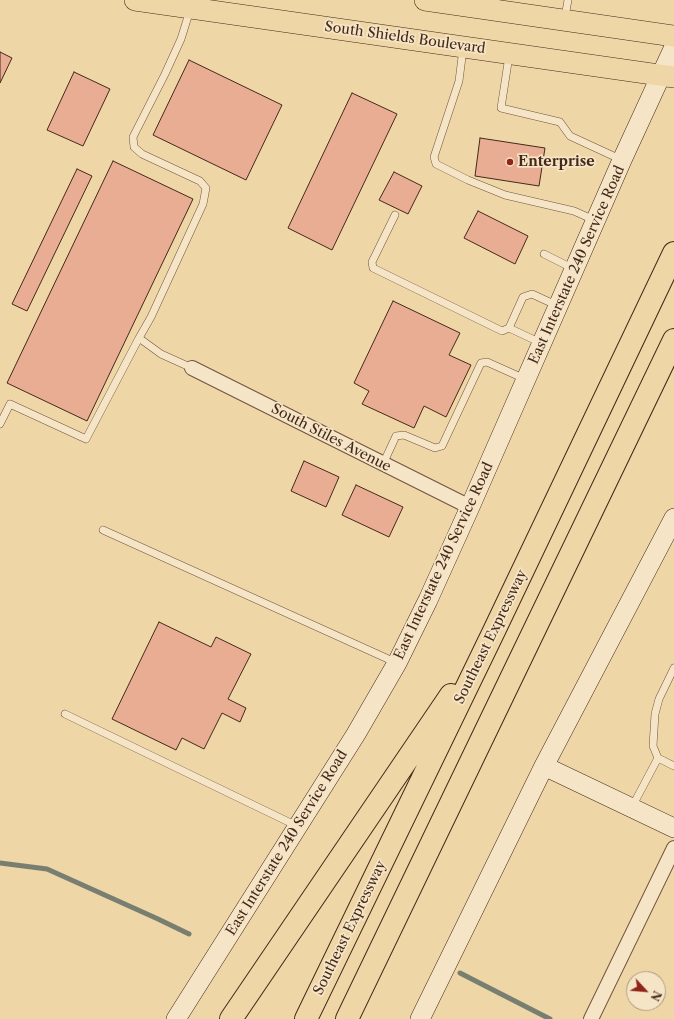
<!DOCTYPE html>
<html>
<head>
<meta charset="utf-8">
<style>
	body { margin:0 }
	#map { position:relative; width:674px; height:1019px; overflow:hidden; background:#efd6a7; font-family:"Libre Caslon Text",serif }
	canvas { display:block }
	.north { position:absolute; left:626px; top:971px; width:40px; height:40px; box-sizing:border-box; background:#f5e4c6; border:1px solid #ae9981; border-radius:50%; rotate:116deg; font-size:11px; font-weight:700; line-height:16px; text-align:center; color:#44291a }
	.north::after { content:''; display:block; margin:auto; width:14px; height:18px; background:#8f2418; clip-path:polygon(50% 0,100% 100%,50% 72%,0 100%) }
</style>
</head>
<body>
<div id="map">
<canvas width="674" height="1019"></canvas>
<div class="north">N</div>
</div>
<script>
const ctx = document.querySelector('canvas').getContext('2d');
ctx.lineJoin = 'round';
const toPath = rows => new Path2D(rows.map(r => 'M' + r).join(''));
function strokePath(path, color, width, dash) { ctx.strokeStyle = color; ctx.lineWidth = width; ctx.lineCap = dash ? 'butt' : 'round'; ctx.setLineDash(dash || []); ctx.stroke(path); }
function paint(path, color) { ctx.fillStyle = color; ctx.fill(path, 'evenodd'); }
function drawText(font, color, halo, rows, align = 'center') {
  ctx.font = font + ' "Libre Caslon Text",serif'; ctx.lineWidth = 3.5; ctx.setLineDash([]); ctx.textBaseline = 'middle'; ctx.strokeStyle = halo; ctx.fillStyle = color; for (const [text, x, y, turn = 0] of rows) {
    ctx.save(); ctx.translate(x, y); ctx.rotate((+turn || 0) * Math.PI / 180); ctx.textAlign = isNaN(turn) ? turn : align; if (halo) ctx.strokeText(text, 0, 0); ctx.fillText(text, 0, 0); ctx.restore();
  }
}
strokePath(toPath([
	[0,863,47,869,158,919,189,934],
	[460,973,550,1019]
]), '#787f71', 5);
const building = toPath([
	[0,52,12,58,0,83,0,52],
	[189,60,282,105,246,180,153,135,189,60],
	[74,72,110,89,83,146,47,130,74,72],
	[352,93,397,114,332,250,288,228,352,93],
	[480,138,545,148,539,186,475,176,480,138],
	[113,161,193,199,87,421,7,383,113,161],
	[77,169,92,176,27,311,12,304,77,169],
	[394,172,422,186,408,214,379,200,394,172],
	[478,211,528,236,515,264,464,238,478,211],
	[393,301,460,333,449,355,471,365,446,417,424,406,414,428,362,404,369,391,354,383,393,301],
	[304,461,339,477,326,507,291,491,304,461],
	[356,485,403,507,389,537,342,515,356,485],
	[159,622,211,647,216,637,251,654,228,699,246,708,240,722,222,713,204,749,182,738,176,750,112,719,159,622]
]);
paint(building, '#e8ad93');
strokePath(building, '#44291a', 1);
const lane = toPath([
	[190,10,181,39,165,74,133,137,134,147,142,154,200,181,206,188,203,204,151,317,139,338,161,354,192,368],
	[565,17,568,0],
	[463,49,459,81,434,157,436,164,468,180,505,195,574,211,594,220],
	[509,56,501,108,560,122,570,136,622,160],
	[395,215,372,262,373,268,502,331,509,328],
	[544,254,574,269],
	[541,343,509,328,523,297,532,294,558,306],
	[0,424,10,404,86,439,139,338],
	[383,464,396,436,404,435,435,448,442,446,481,363,487,362,525,379],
	[103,530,397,663],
	[674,668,659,699,655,714,653,746,658,758,674,766],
	[65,714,297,826],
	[632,807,658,758]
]);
const street = toPath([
	[192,368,470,507],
	[591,1019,674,848]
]);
const secondary = toPath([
	[544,766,674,828],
	[176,1019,356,734,397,663,428,600,470,507,622,160,674,47],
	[420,1019,544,766,674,518]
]);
const primary = toPath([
	[135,0,674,77],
	[425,0,674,36]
]);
const highway = toPath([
	[231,1019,451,695],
	[306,1019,494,631,674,253],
	[347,1019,674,340]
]);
strokePath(lane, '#6f543d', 8);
strokePath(street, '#6f543d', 16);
strokePath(secondary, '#44291a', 20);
strokePath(primary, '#44291a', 22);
strokePath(highway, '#44291a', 24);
strokePath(lane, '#f5e4c6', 7);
strokePath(street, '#f5e4c6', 14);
strokePath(secondary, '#f5e4c6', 19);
strokePath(primary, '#efd6a7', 21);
strokePath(highway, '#efd6a7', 22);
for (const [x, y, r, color] of [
	[510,162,4,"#8f2418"]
]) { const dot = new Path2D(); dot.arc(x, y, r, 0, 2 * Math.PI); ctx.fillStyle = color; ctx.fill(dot); strokePath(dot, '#f5e4c6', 1.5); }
drawText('14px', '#44291a', '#f5e4c6', [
	["South Shields Boulevard",405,38,8],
	["East Interstate 240 Service Road",577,265,-66],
	["South Stiles Avenue",331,438,27],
	["East Interstate 240 Service Road",444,561,-65],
	["Southeast Expressway",491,637,-64],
	["East Interstate 240 Service Road",287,843,-58],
	["Southeast Expressway",350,928,-64]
]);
drawText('bold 14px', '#44291a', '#f5e4c6', [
	["Enterprise",518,162]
], 'left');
</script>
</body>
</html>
